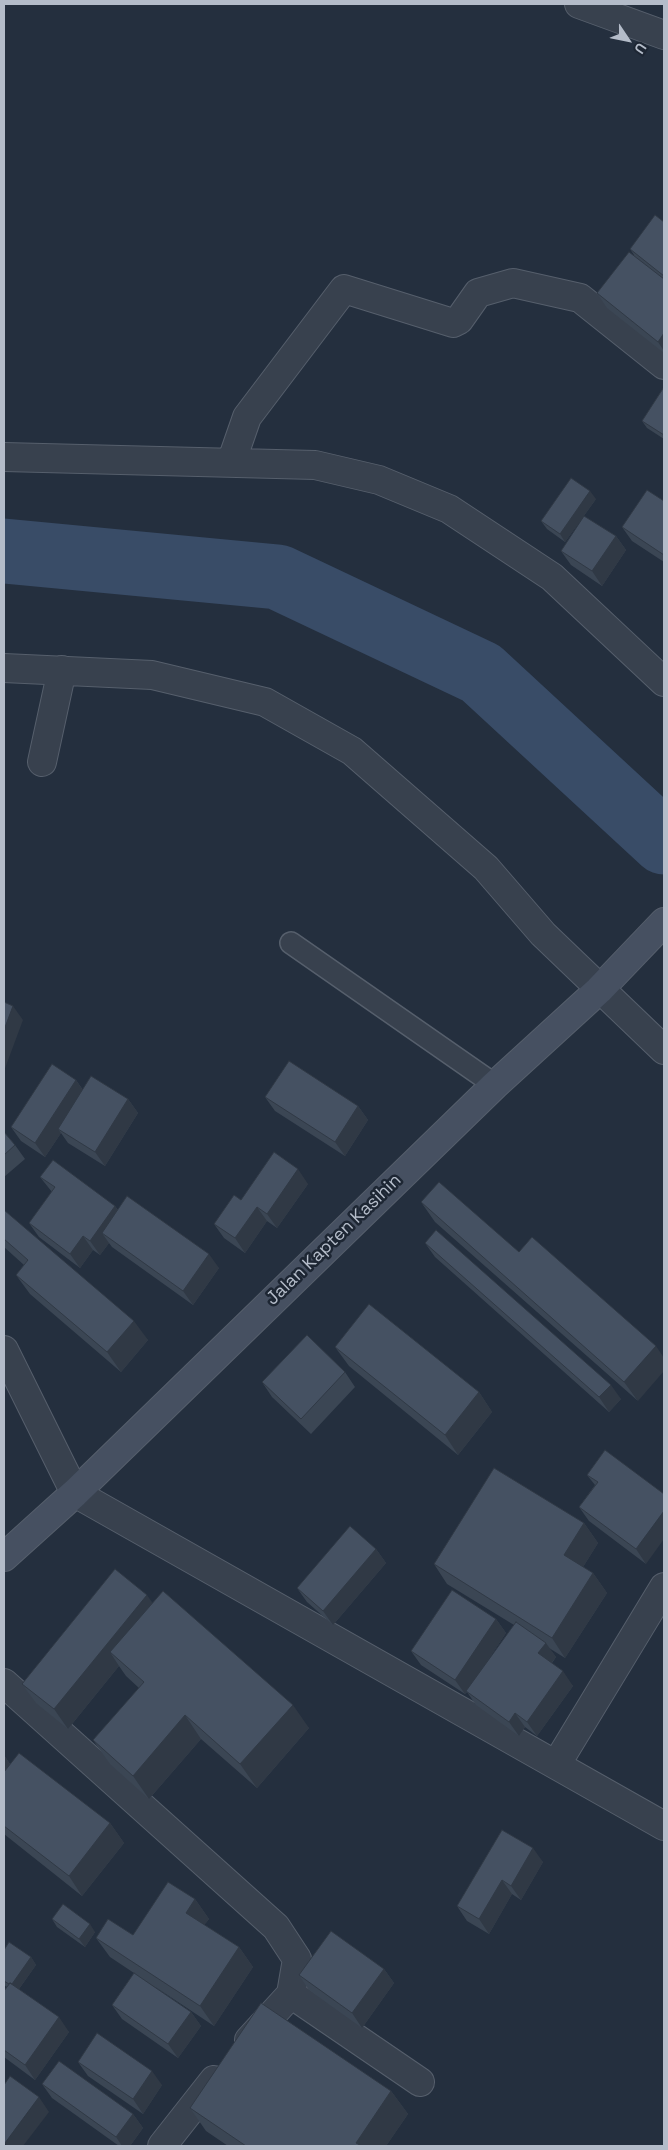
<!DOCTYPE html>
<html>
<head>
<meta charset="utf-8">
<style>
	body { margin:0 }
	#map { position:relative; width:668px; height:2150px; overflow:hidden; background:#242f3e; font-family:"Space Grotesk",sans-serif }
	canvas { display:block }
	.frame { position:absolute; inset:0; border:5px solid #b4bcc9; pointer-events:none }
	.north { position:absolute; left:603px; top:15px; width:50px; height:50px; -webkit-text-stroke:4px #1d2633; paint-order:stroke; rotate:124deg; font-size:14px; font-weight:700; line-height:20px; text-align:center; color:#b4bcc9 }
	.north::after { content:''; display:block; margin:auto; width:18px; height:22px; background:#b4bcc9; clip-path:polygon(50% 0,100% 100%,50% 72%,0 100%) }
</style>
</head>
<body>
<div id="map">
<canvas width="668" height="2150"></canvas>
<div class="frame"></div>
<div class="north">U</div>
</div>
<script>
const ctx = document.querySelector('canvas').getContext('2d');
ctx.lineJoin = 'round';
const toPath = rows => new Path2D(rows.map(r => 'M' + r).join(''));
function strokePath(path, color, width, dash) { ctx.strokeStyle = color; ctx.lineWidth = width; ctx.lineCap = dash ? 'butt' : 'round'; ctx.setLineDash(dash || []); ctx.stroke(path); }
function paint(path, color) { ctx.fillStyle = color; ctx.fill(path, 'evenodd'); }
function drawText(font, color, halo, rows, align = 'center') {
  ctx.font = font + ' "Space Grotesk",sans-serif'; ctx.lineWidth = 5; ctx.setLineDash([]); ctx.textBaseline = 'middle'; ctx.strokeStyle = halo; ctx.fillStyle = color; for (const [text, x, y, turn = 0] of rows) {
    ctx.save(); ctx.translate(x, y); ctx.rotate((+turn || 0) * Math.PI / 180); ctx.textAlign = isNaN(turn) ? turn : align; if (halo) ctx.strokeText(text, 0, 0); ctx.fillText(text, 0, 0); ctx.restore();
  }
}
strokePath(toPath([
	[4,551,278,577,481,673,664,842]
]), '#394c67', 65);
const lane = toPath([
	[291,943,495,1085]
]);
const street = toPath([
	[579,4,664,35],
	[4,457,315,465,379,480,449,509,552,577,664,682],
	[231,463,247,417,344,289,453,323,459,320,478,293,513,283,580,298,664,365],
	[4,668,152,675,265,702,352,751,486,868,543,934,664,1050],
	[42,762,62,670],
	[4,1350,75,1493,664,1826],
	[4,1683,276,1927,297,1959,291,1994,249,2040],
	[556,1765,664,1587],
	[291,1994,420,2082],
	[162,2146,214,2080]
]);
const secondary = toPath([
	[4,1557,75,1493,495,1085,599,990,664,922]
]);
strokePath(lane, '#565f6c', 24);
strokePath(street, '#565f6c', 30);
strokePath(secondary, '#565f6c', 30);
strokePath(lane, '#38414e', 21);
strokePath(street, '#38414e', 28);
strokePath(secondary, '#465061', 28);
paint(toPath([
	[664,222,664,353,607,308,597,293,634,255,630,249],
	[664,387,664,439,647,428,642,421],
	[596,499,565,542,547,529,541,521],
	[664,501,664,562,632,541,622,527],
	[616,536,626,550,602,586,571,565,561,551],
	[76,1080,83,1090,128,1099,138,1113,105,1166,68,1143,61,1133,45,1157,21,1141,11,1127],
	[265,1097,358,1106,368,1120,345,1156,275,1111],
	[4,1132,15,1145,25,1159,4,1177],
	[40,1177,115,1206,118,1210,219,1268,193,1305,112,1247,109,1243,100,1255,93,1250,80,1268,39,1237,29,1223,52,1192],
	[308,1184,277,1228,267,1221,245,1253,224,1238,214,1224,241,1200],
	[421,1202,519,1252,532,1237,638,1401,435,1222],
	[4,1210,148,1340,121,1372,30,1294,16,1275,24,1265,4,1247],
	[425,1243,621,1399,609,1412,435,1257],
	[335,1347,479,1392,492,1412,458,1455,349,1366],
	[345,1372,355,1387,311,1434,272,1397,262,1382],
	[605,1450,646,1564,589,1521,579,1507,595,1485,587,1475],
	[584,1523,598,1543,583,1567,593,1573,607,1593,565,1658,549,1648,556,1657,552,1663,573,1686,537,1736,525,1727,519,1736,476,1705,467,1692,465,1694,421,1665,411,1651,496,1619,506,1633,480,1672,514,1625,447,1584,434,1564],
	[376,1549,386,1563,333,1625,307,1602,297,1588],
	[153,1603,309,1728,257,1788,201,1739,149,1799,110,1764,93,1740,139,1688,126,1676,119,1666,68,1729,36,1703,22,1684],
	[4,1755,10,1764,110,1823,124,1843,82,1896,4,1834],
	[502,1830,543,1862,521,1900,512,1894,489,1934,467,1921,457,1906],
	[195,1899,209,1919,204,1925,239,1947,253,1967,214,2026,154,1986,191,2012,201,2026,178,2058,122,2019,112,2005,134,1973,110,1957,96,1938,133,1935],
	[52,1919,95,1932,85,1947,57,1927],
	[4,1950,31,1957,36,1965,19,1989,69,2032,35,2080,4,2057,4,1991,7,1987,4,1985],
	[384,1969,394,1983,362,2028,309,1990,299,1975],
	[78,2062,162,2085,143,2114,88,2076],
	[42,2084,133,2114,143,2128,130,2146,119,2146,52,2098],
	[391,2091,408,2114,386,2146,228,2146,206,2131,190,2108]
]), '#3b4654');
paint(toPath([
	[664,333,664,351,658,342],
	[590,491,596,499,565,542,560,534],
	[616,536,626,550,602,586,592,571],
	[13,1006,23,1020,4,1071,4,1030],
	[76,1080,86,1095,58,1129,61,1133,45,1157,35,1143],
	[128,1099,138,1113,105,1166,95,1152],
	[358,1106,368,1120,345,1156,335,1142],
	[298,1169,308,1184,277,1228,267,1214],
	[115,1206,125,1221,102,1233,109,1243,100,1255,90,1241],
	[257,1207,267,1221,245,1253,235,1238],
	[83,1236,93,1250,80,1268,70,1254],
	[209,1254,219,1268,193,1305,183,1291],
	[134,1321,148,1340,121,1372,107,1352],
	[656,1346,664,1358,664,1371,638,1401,624,1382],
	[611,1385,621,1399,609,1412,599,1397],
	[479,1392,492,1412,458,1455,445,1435],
	[664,1511,664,1539,646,1564,636,1549],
	[584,1523,598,1543,578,1575,564,1555],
	[376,1549,386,1563,333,1625,323,1611],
	[593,1573,607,1593,565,1658,552,1638],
	[147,1595,161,1615,110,1652,119,1666,68,1729,54,1709],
	[496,1619,506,1633,465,1694,455,1680],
	[546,1643,556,1657,548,1667,538,1653],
	[563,1671,573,1686,537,1736,527,1722],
	[293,1705,309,1728,257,1788,240,1764],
	[515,1713,525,1727,519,1736,509,1722],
	[185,1715,201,1739,149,1799,133,1776],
	[4,1755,11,1766,4,1777],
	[110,1823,124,1843,82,1896,69,1876],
	[533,1848,543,1862,521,1900,511,1886],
	[502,1880,512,1894,489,1934,479,1919],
	[195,1899,209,1919,199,1932,186,1913],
	[90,1924,95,1932,85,1947,79,1939],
	[239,1947,253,1967,214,2026,200,2006],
	[31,1957,36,1965,16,1993,11,1985],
	[384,1969,394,1983,362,2028,352,2013],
	[191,2012,201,2026,178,2058,168,2044],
	[59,2017,69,2032,35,2080,25,2065],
	[152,2071,162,2085,143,2114,133,2099],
	[391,2091,408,2114,386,2146,359,2146,356,2143],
	[39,2097,49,2112,23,2146,7,2146,5,2143],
	[133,2114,143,2128,130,2146,122,2146,116,2137]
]), '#303945');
const building = toPath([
	[655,215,664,222,664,276,630,249,655,215],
	[629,252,664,279,664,333,658,342,597,293,629,252],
	[664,387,664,435,642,421,664,387],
	[571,478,590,491,560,534,541,521,571,478],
	[647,490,664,501,664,555,622,527,647,490],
	[584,516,616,536,592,571,561,551,584,516],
	[4,1002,13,1006,4,1030,4,1002],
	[289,1061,358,1106,335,1142,265,1097,289,1061],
	[52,1064,76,1080,35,1143,11,1127,52,1064],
	[91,1076,128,1099,95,1152,58,1129,91,1076],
	[4,1132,15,1145,4,1155,4,1132],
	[274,1152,298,1169,267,1214,257,1207,235,1238,214,1224,234,1195,241,1200,274,1152],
	[53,1160,115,1206,90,1241,83,1236,70,1254,29,1223,55,1187,40,1177,53,1160],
	[439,1182,519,1252,532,1237,656,1346,624,1382,421,1202,439,1182],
	[127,1196,209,1254,183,1291,102,1233,127,1196],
	[4,1210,134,1321,107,1352,16,1275,28,1260,4,1239,4,1210],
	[436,1230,611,1385,599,1397,425,1243,436,1230],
	[369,1304,479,1392,445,1435,335,1347,369,1304],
	[307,1335,345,1372,301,1419,262,1382,307,1335],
	[605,1450,664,1494,664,1511,636,1549,579,1507,598,1482,587,1475,605,1450],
	[494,1468,584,1523,564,1555,593,1573,552,1638,434,1564,494,1468],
	[350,1526,376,1549,323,1611,297,1588,350,1526],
	[115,1569,147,1595,54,1709,22,1684,115,1569],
	[452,1590,496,1619,455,1680,411,1651,452,1590],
	[163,1591,293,1705,240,1764,185,1715,133,1776,93,1740,144,1682,110,1652,163,1591],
	[516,1622,546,1643,538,1653,563,1671,527,1722,515,1713,509,1722,466,1691,516,1622],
	[19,1753,110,1823,69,1876,4,1826,4,1772,19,1753],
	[502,1830,533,1848,511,1886,502,1880,479,1919,457,1906,502,1830],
	[168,1882,195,1899,186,1913,239,1947,200,2006,96,1938,108,1919,133,1935,168,1882],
	[63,1904,90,1924,79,1939,52,1919,63,1904],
	[331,1931,384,1969,352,2013,299,1975,331,1931],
	[9,1942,31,1957,12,1984,10,1983,9,1984,4,1981,4,1950,9,1942],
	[134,1973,191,2012,168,2044,112,2005,134,1973],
	[10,1983,59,2017,25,2065,4,2050,4,1991,10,1983],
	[261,2003,391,2091,356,2143,362,2146,246,2146,190,2108,261,2003],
	[97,2033,152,2071,133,2099,78,2062,97,2033],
	[59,2061,133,2114,116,2137,42,2084,59,2061],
	[10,2076,39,2097,5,2143,4,2142,4,2085,10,2076]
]);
paint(building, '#455162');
strokePath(building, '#303945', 1);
drawText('18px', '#b4bcc9', '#1d2633', [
	["Jalan Kapten Kasihin",334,1240,-44]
]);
</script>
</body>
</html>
